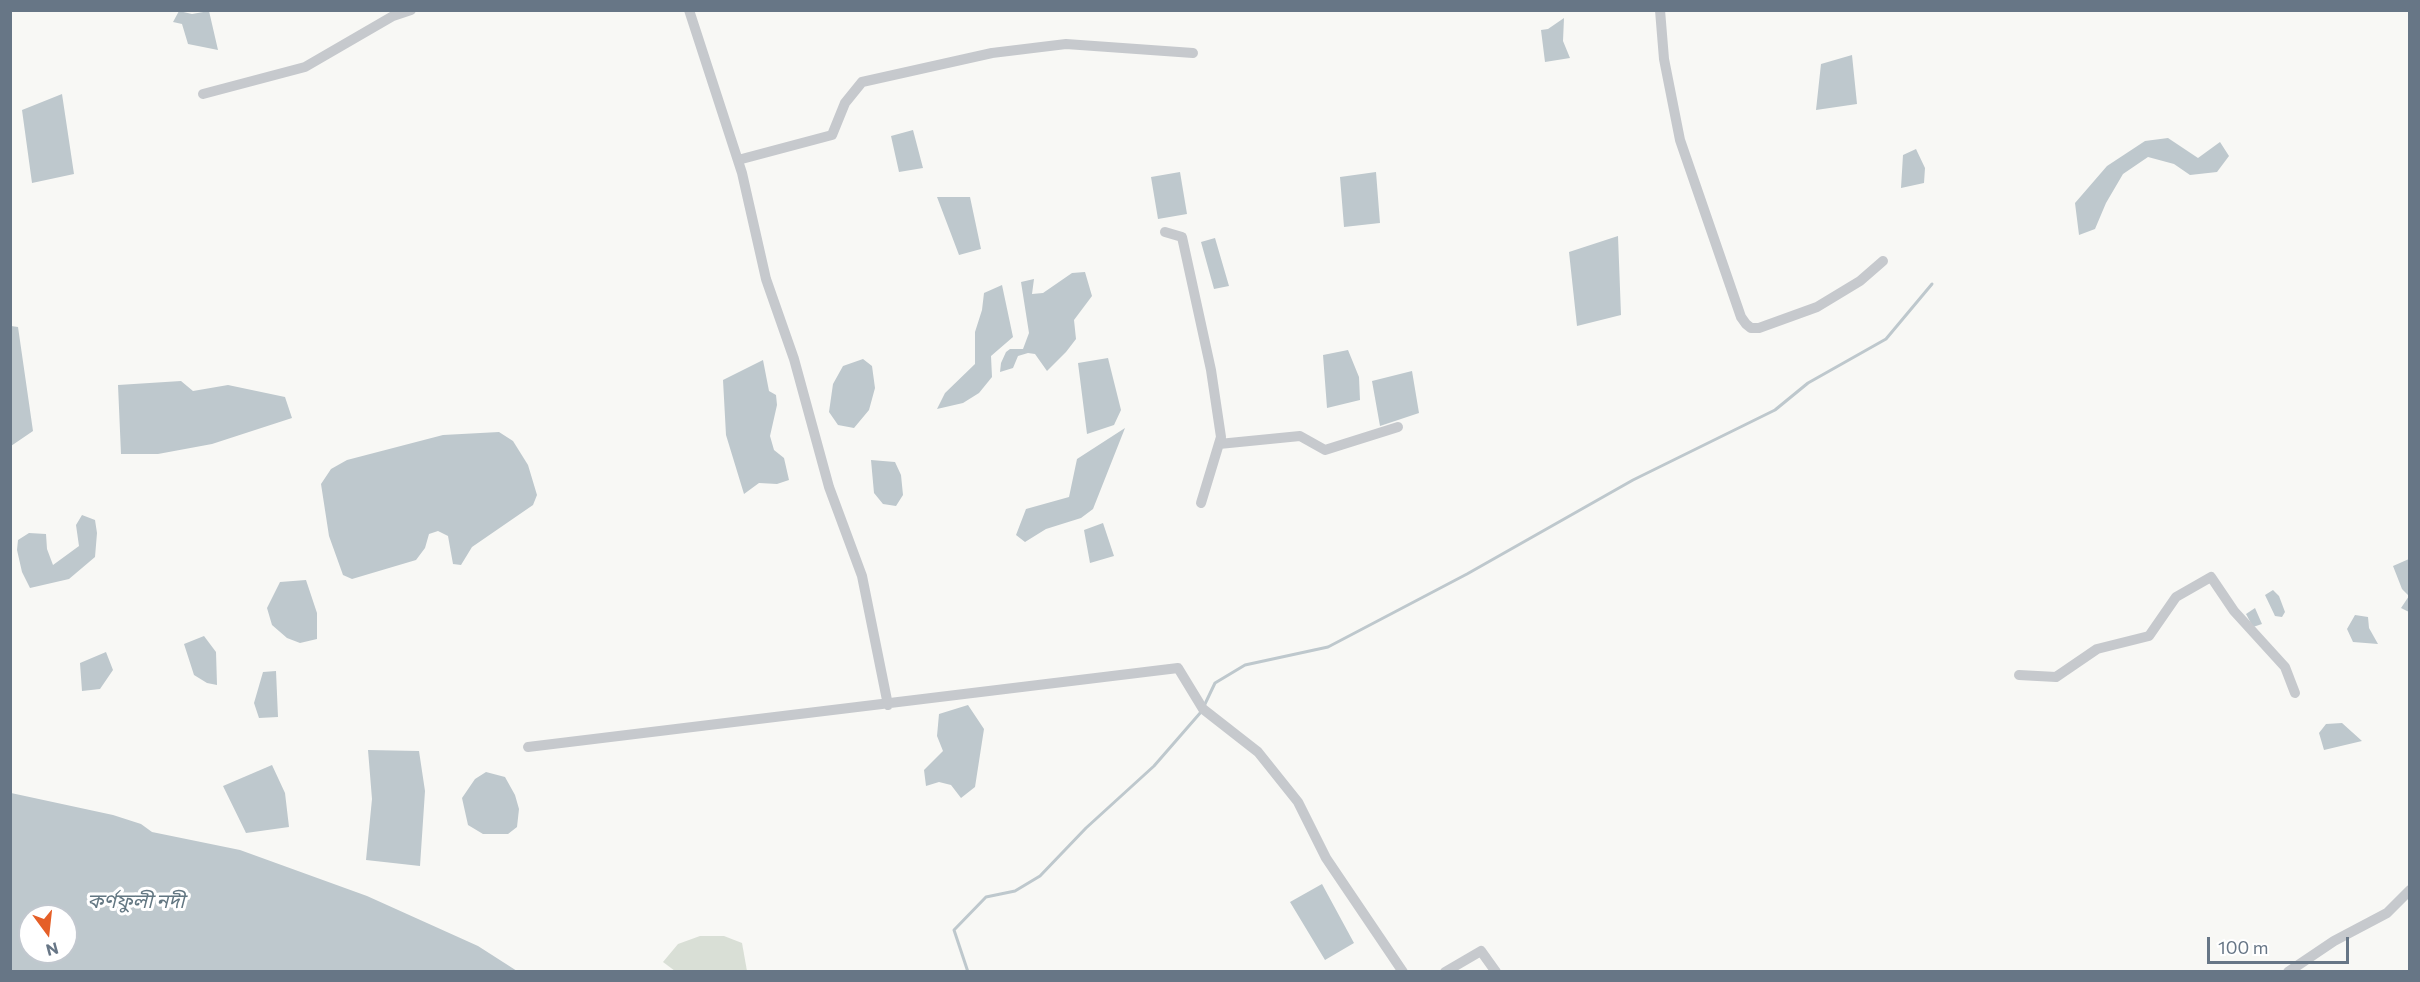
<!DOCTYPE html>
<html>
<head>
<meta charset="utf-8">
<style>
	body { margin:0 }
	#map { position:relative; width:2420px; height:982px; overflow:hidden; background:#f8f8f5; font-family:Commissioner,sans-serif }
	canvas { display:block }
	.frame { position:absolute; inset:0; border:12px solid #677686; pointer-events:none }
	.north { position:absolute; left:18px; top:904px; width:60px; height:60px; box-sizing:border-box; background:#fff; border:2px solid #c2c8cf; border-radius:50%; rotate:165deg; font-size:16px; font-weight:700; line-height:24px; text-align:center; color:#677686 }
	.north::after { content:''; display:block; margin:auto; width:21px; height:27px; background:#e55f28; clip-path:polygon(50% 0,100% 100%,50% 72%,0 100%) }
	.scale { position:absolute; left:2207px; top:937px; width:142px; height:27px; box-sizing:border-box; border:3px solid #677686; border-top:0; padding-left:8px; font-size:18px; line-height:21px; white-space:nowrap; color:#677686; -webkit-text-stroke:4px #fff; paint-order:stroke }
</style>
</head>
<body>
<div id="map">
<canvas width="2420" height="982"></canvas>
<div class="frame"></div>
<div class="north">N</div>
<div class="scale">100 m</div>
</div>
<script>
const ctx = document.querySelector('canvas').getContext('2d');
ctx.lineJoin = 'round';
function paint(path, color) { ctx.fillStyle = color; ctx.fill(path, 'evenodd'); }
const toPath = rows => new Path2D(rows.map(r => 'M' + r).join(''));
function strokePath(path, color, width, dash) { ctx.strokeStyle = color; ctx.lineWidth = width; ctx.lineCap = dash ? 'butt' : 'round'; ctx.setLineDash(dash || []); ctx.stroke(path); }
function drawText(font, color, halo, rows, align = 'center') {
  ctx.font = font + ' Commissioner,"Noto Sans Bengali",sans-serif'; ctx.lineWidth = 6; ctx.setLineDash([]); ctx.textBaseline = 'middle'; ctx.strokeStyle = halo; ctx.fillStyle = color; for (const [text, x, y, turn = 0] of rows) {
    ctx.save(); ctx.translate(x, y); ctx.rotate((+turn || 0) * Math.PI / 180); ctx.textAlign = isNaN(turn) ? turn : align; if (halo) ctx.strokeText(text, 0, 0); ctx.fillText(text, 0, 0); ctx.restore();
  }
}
paint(toPath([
	[700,936,724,936,742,943,747,971,675,971,663,962,678,944]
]), '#d9dfd6');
paint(toPath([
	[179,11,192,14,209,11,218,50,188,44,182,24,173,22],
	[1564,18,1563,41,1570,58,1545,62,1541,30,1548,29],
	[1852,55,1857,104,1816,110,1821,64],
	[62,94,74,174,32,183,22,110],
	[913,130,923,168,899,172,891,136],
	[2168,138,2198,158,2220,142,2229,156,2217,172,2190,175,2174,164,2148,157,2123,174,2106,203,2095,229,2079,235,2075,203,2107,166,2145,141],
	[1916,149,1925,168,1924,183,1901,188,1903,155],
	[1180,172,1187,214,1158,219,1151,177],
	[1376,172,1380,223,1344,227,1340,177],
	[937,197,970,197,981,249,959,255],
	[1618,236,1621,315,1577,326,1569,252],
	[1215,238,1229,286,1214,289,1201,242],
	[1085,272,1092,296,1074,320,1076,339,1066,352,1047,371,1035,354,1028,353,1018,356,1013,368,1000,372,1001,363,1006,352,1010,349,1023,349,1029,333,1021,282,1034,279,1032,294,1043,293,1072,273],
	[1002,285,1013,337,991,356,992,377,979,393,963,403,937,409,945,393,975,364,975,332,982,310,984,293],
	[11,326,18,327,33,431,11,446],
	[1348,350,1359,377,1360,400,1327,408,1323,355],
	[1108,358,1121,410,1114,425,1087,434,1078,363],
	[863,359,872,366,875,388,869,410,854,428,838,425,829,412,833,384,843,366],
	[763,360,769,391,776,395,777,405,770,436,774,450,784,458,789,480,777,484,759,483,744,494,726,435,723,380],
	[1412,371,1419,413,1380,426,1372,381],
	[181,381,193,391,228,385,285,397,292,418,212,444,158,454,121,454,118,385],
	[1125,428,1093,509,1081,518,1046,529,1025,542,1016,535,1026,509,1069,497,1077,459],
	[499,432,513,441,528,465,537,495,533,505,472,547,461,565,453,564,448,536,438,531,429,534,425,548,416,560,352,579,343,575,329,536,321,484,331,469,347,460,443,435],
	[871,460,895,462,901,475,903,495,896,506,883,504,874,493],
	[82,515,95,520,97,533,95,557,69,579,30,588,22,572,17,550,18,540,29,533,46,534,47,549,53,565,79,546,76,525],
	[1103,523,1114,556,1090,563,1084,530],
	[2409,559,2409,612,2401,608,2409,596,2402,589,2393,566],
	[306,580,317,613,317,639,300,643,287,638,272,625,267,608,280,582],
	[2273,590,2279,596,2285,612,2282,617,2275,616,2265,595],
	[2255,608,2262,624,2253,627,2246,614],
	[2355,615,2368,617,2369,628,2378,644,2353,642,2347,629],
	[204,636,216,652,217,685,207,683,194,675,184,644],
	[106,652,113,670,100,689,82,691,80,663],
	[276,671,278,717,259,718,254,703,263,672],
	[968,705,984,729,975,787,961,798,951,785,939,782,926,786,924,770,943,751,937,736,939,714],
	[2342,723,2362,741,2324,750,2319,733,2326,724],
	[368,750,419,751,425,791,420,866,366,860,372,799],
	[272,765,285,793,289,827,246,833,223,786],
	[486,772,505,777,515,795,519,809,517,827,508,834,483,834,468,825,462,798,475,779],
	[11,793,113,815,141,824,152,832,240,850,367,896,478,946,517,971,11,971],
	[30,916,66,916,66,952,30,952],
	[1322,884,1354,943,1325,960,1290,902]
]), '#bec8cd');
strokePath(toPath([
	[1204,706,1215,683,1245,665,1328,647,1467,574,1633,480,1775,410,1808,383,1886,339,1932,284],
	[968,972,954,930,986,897,1015,891,1040,876,1086,828,1154,766,1201,712]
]), '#bec8cd', 3);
strokePath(toPath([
	[689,10,742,173,766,279,794,359,829,487,862,576,888,705],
	[1660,10,1664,59,1680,140,1741,317,1746,324,1751,328,1759,328,1817,307,1860,281,1883,261],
	[203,94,305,67,393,16,411,10],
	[738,160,832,135,845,103,862,82,992,53,1066,44,1193,53],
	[1165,232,1182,237,1211,370,1221,437,1201,503],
	[1219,444,1300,436,1325,450,1398,427],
	[2019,675,2056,677,2097,649,2149,636,2176,597,2211,577,2234,611,2285,667,2295,693],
	[528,747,1178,668,1203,709,1258,752,1298,802,1326,858,1403,972],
	[1445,972,1481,951,1496,972],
	[2288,972,2334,941,2387,913,2410,890]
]), '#c6c9cd', 10);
drawText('italic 20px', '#637782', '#fff', [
	["কর্ণফুলী নদী",136,901]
]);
</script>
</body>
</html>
